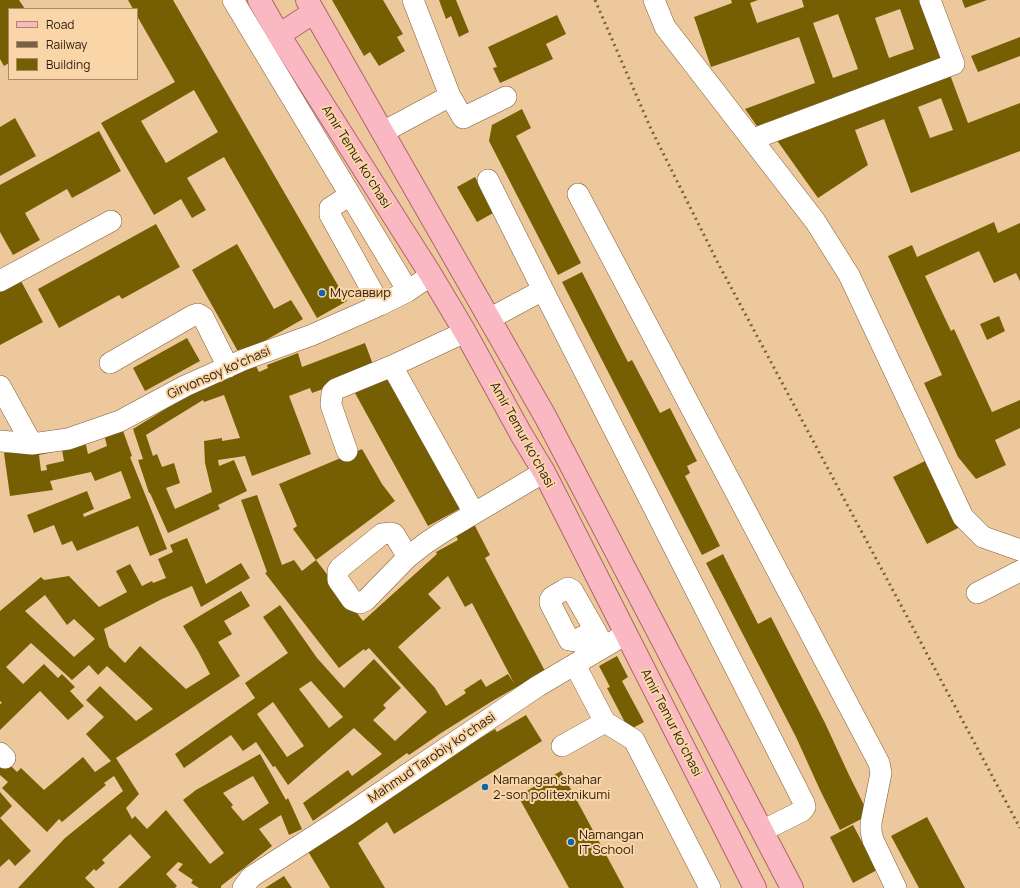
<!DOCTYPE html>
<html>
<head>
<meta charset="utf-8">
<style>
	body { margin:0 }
	#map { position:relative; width:1020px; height:888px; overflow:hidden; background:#edc89c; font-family:Manrope,sans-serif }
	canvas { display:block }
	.legend { position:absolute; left:8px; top:8px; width:130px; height:72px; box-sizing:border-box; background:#fad5a8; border:1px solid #a68b69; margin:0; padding:5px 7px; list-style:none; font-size:12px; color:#291c0a }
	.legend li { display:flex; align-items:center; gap:8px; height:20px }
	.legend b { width:20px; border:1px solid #a68b69 }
</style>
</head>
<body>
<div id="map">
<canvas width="1020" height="888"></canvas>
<ul class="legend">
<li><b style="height:5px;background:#fab9c2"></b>Road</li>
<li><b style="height:5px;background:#776044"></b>Railway</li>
<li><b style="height:11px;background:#765f03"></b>Building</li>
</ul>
</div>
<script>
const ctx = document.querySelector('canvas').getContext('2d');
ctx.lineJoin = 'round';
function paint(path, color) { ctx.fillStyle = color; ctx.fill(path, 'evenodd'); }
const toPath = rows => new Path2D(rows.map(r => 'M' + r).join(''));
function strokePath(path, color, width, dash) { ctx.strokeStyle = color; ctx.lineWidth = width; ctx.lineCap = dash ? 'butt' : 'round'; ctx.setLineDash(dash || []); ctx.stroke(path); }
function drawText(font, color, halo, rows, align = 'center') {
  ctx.font = font + ' Manrope,sans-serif'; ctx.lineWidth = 4; ctx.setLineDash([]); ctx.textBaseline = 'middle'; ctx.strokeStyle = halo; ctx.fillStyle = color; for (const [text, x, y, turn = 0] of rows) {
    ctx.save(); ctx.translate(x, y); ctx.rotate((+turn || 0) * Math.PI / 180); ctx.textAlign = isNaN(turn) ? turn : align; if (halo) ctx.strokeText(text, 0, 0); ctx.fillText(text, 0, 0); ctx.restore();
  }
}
paint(toPath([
	[0,0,19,0,25,9,9,9,9,63,4,66,0,59],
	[128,0,173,0,347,301,317,318,224,157,187,178,206,210,192,218,181,199,154,215,101,123,175,82,137,16,137,9,133,9],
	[194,90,218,132,166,163,141,121],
	[332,0,383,0,403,34,397,37,405,51,379,66,370,52,364,56],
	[439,0,456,0,469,32,459,37,451,16,446,19],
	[731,0,758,0,750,3,757,23,804,7,802,0,920,0,942,62,759,129,745,109,815,83,799,37,711,67,694,17,732,3],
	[900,9,914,49,889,58,875,18],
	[838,14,858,69,833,78,813,23],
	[962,0,987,0,965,8],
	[557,15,566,34,546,44,553,59,500,83,493,68,497,67,488,47],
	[1020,37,1020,56,978,72,971,56],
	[949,72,968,123,1020,103,1020,151,911,193,884,119,855,130,868,165,818,198,776,139],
	[941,98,953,130,930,138,918,107],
	[522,109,531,128,516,136,581,263,558,275,489,141,492,125],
	[15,118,36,156,0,176,0,127],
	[99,131,121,171,72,198,67,189,25,213,40,240,13,255,0,232,0,185],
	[475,177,495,212,477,222,457,187],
	[994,222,998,233,1020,223,1020,281,1016,273,994,283,979,251,925,276,951,331,954,329,992,412,1020,400,1020,428,995,440,1006,465,976,479,958,457,924,383,942,375,888,256,912,245,917,257],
	[156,224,180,267,122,299,119,295,59,328,38,289],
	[237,244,274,309,291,300,303,319,240,355,192,270],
	[582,272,628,362,632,360,660,413,670,408,697,461,687,466,690,473,685,476,720,546,702,555,562,282],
	[21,281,43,322,0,345,0,292],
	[999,316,1005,331,987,340,980,324],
	[187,338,200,361,145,391,133,368],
	[365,343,375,370,312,393,310,388,289,396,311,454,252,476,245,456,218,460,219,466,234,460,247,491,218,505,220,509,168,533,150,493,149,493,138,460,143,459,133,429,232,368,256,366,259,372,268,368,267,365,298,353,302,367],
	[224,395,240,438,222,441,222,438,204,441,205,463,212,492,175,509,166,488,180,483,174,463,162,467,157,454,153,456,146,435,203,400,204,402],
	[391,373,465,506,428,526,355,393],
	[122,428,132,456,130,457,167,549,150,556,138,526,77,551,72,541,62,545,54,525,34,533,27,515,87,491,94,509,83,514,84,517,131,498,121,471,95,481,91,472,50,481,53,490,10,496,4,453,84,436,88,454,107,446,104,434],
	[62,450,64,461,46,465,47,470,41,471,39,455],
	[362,449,382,484,395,501,316,560,293,529,297,526,279,484],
	[929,459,962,526,927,544,893,477],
	[257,495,282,565,294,560,302,571,316,560,363,621,437,554,436,552,458,540,455,534,474,524,490,555,485,558,545,671,494,700,441,733,409,755,407,753,313,821,303,803,348,770,352,776,382,754,354,728,288,785,275,766,273,767,256,742,243,751,231,735,184,768,175,754,255,698,245,683,288,653,263,617,280,605,317,658,344,688,374,659,401,688,383,705,386,708,373,720,395,741,427,712,369,648,365,651,364,649,339,668,265,573,267,572,241,500],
	[448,576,465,607,472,603,514,683,508,674,486,687,481,679,464,690,466,693,446,706,435,688,398,647,441,608,428,594],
	[311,681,343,717,329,728,299,689],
	[273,702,304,746,287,757,257,714],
	[187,538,206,584,241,563,250,578,201,607,192,586,162,599,104,629,109,647,125,663,140,646,186,689,210,674,198,651,183,626,241,591,250,606,224,621,232,634,218,642,240,676,116,758,139,794,126,808,132,819,135,816,147,829,166,810,210,864,224,853,183,800,196,790,260,754,286,800,288,798,302,829,289,835,281,815,259,829,272,846,221,886,221,888,199,888,191,883,193,880,178,870,183,864,178,862,166,874,177,886,175,888,118,888,151,857,130,834,102,860,105,863,96,871,94,869,85,878,95,888,18,888,65,838,123,791,114,776,104,783,106,785,62,822,59,819,47,832,2,788,8,782,0,775,0,755,17,772,21,768,44,790,83,757,95,772,111,761,86,734,104,717,86,700,100,686,136,721,153,709,107,666,98,675,89,665,72,680,31,643,6,667,23,684,44,664,58,678,62,674,75,687,70,691,84,706,68,720,40,691,0,730,0,704,2,703,0,701,0,611,41,577,44,580,69,576,99,607,127,592,116,571,130,564,142,586,152,581,153,583,166,578,158,559,173,552,170,545],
	[45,595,67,625,74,619,95,639,74,657,25,611],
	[253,776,269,803,243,821,231,807,233,805,223,793],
	[723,554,758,624,771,617,825,723,849,775,869,815,840,830,820,790,796,737,706,563],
	[617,656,628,677,622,681,644,722,629,730,607,688,610,687,599,666],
	[526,715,542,741,394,834,387,822,358,843,385,888,330,888,306,848,375,803,495,729,497,732],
	[561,771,624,888,569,888,518,796],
	[0,792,12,806,0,818],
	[927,817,965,888,919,888,891,836],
	[0,818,31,851,15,866,9,859,0,867],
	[853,825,877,870,853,883,830,837],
	[284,876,292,888,265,888]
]), '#765f03');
const minor = toPath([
	[233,0,408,291],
	[413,0,450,96],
	[654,0,665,27,815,221,849,275,963,517,983,537,1020,550],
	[383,132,450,96,463,118,506,97],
	[753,139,954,64,930,0],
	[488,180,543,290],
	[578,194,879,763,881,773,871,823,871,831,873,840,896,888],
	[350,195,330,208,330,215,380,305],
	[0,281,111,221],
	[489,319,543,290,804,803,805,807,802,811,762,831],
	[110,363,192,316,198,314,203,317,228,367],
	[392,366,474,513],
	[0,386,32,444],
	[0,441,32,444,68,439,120,421,185,386,243,360,312,335,380,305,408,291,431,275],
	[347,451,331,405,332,393,336,389,392,366,465,332],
	[408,557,394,534,391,533,382,534,340,568,338,571,338,580,352,600,360,603,366,600,408,557,426,543,441,533,544,472],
	[977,593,1020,571],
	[595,630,575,641,569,640,550,603,550,600,552,597,564,590,568,588,572,590,595,630,604,647],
	[575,665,605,722,634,740,710,888],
	[562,746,605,722],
	[0,753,5,758],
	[243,888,251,877,347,815,538,686,626,634]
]);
const major = toPath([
	[259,0,279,35,431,275,465,332,521,434,544,472,755,888],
	[307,0,545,416,792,888],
	[279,35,314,12]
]);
strokePath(minor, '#7f5e35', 22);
strokePath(major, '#af6467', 24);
strokePath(minor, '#fff', 21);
strokePath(major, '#fab9c2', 22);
strokePath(toPath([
	[595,0,651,129,718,263,1020,828]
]), '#776044', 3, [2, 4]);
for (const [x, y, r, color] of [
	[322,293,4,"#0b63b1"],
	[485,787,4,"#0b63b1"],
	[571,842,4,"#0b63b1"]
]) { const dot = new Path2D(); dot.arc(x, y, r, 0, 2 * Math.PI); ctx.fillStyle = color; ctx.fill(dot); strokePath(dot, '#fad5a8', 1.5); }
drawText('13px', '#291c0a', '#fad5a8', [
	["Amir Temur koʻchasi",356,157,58],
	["Girvonsoy koʻchasi",219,373,-24],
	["Amir Temur koʻchasi",522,435,61],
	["Amir Temur koʻchasi",671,723,63],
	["Mahmud Tarobiy koʻchasi",432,758,-34]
]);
drawText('13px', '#291c0a', '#fad5a8', [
	["Мусаввир",330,293],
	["Namangan shahar",493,780],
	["2-son politexnikumi",493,795],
	["Namangan",579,835],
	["IT School",579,850]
], 'left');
</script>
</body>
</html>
